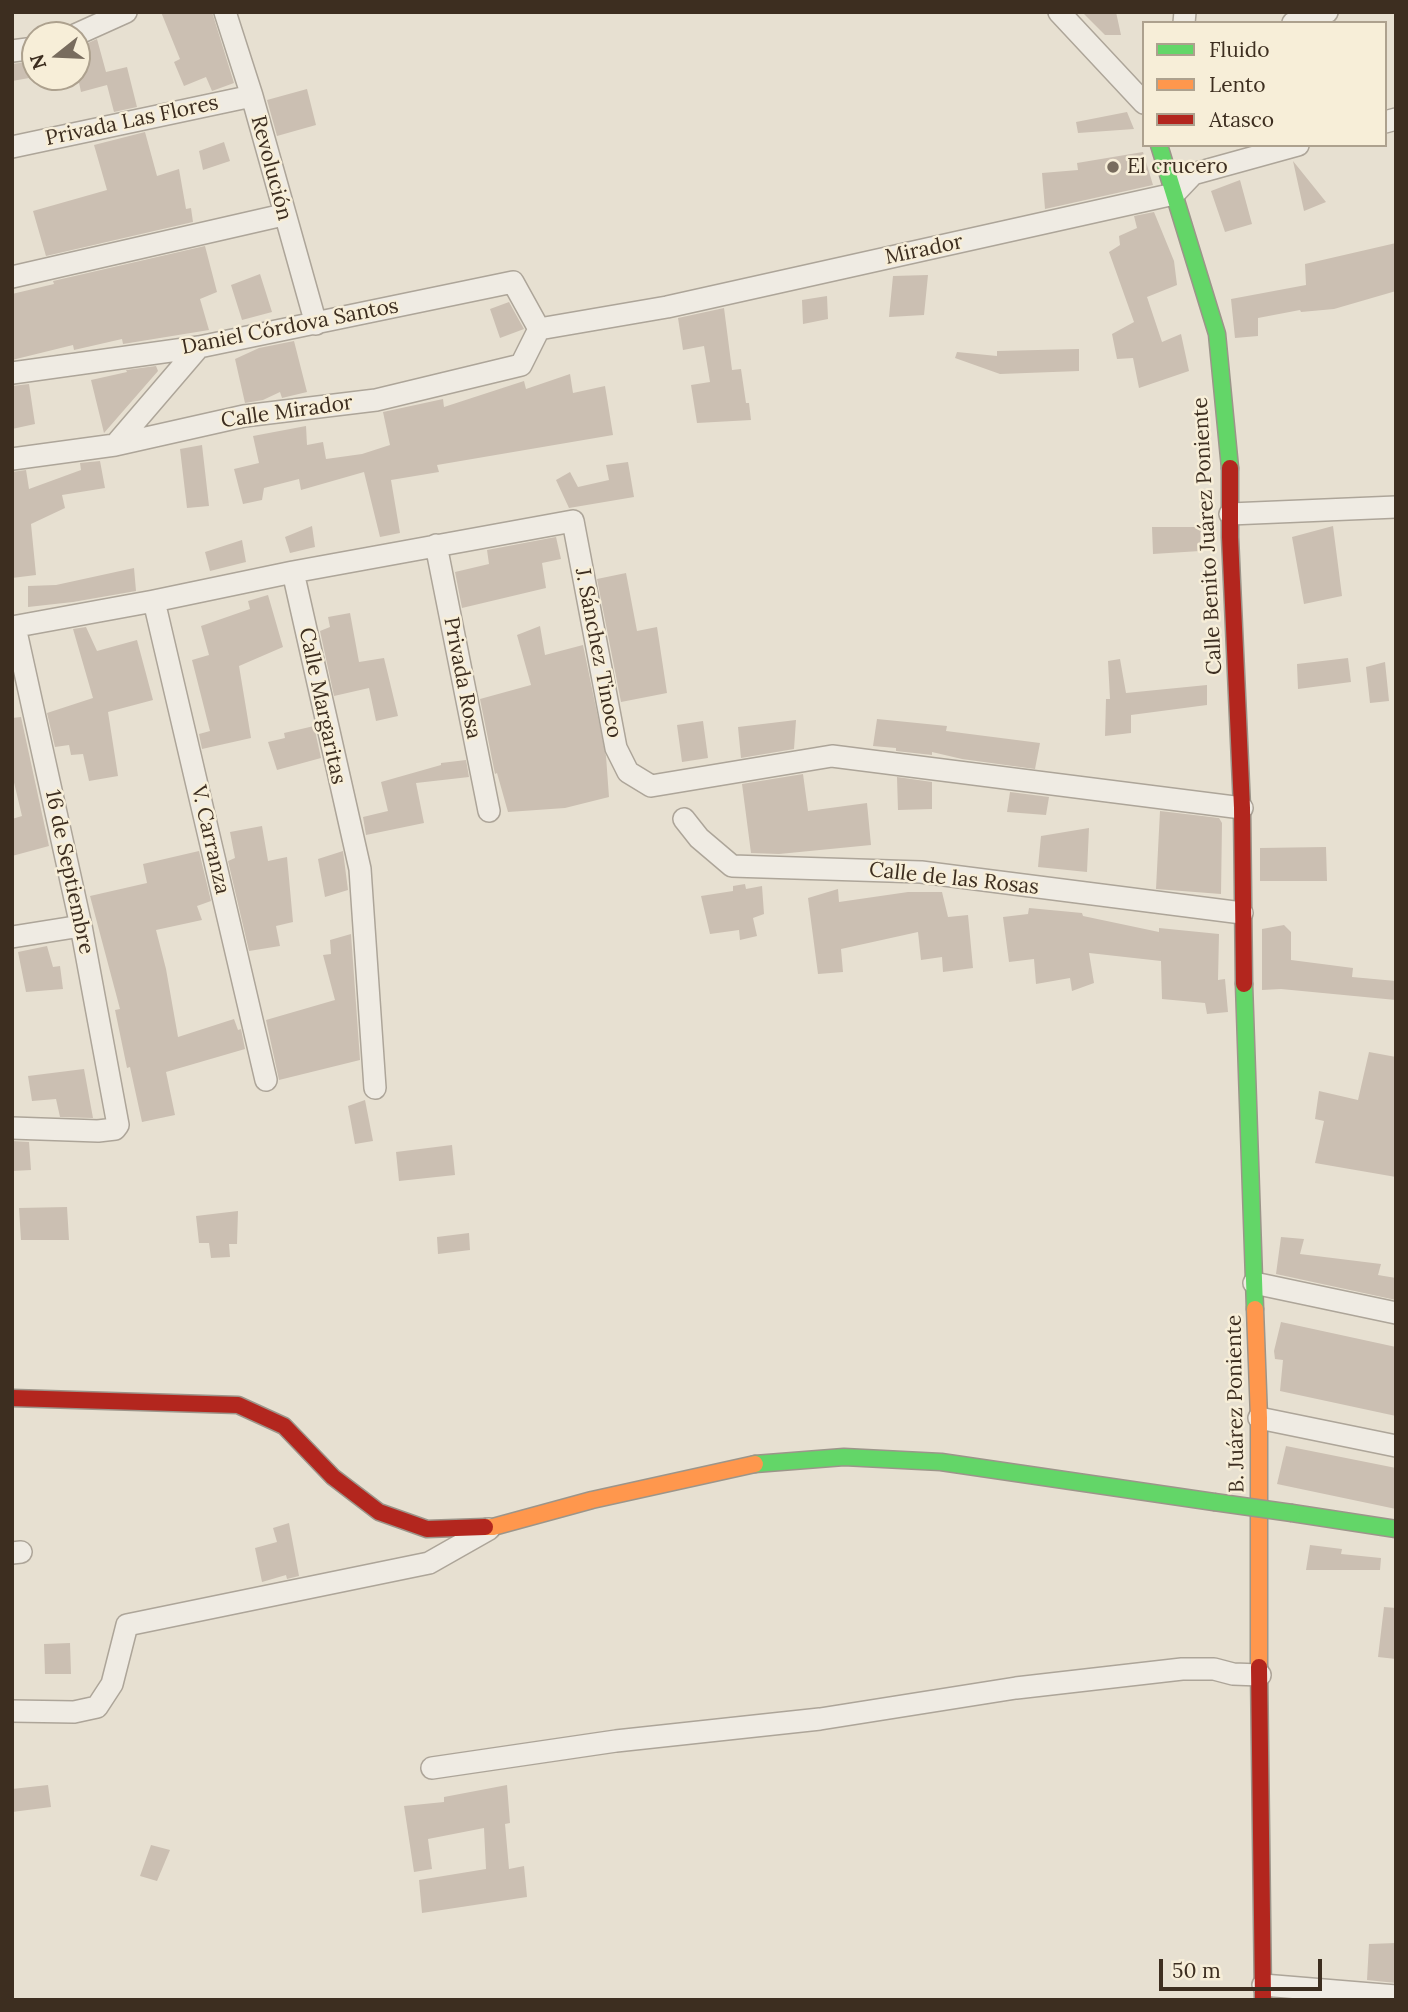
<!DOCTYPE html>
<html>
<head>
<meta charset="utf-8">
<style>
	body { margin:0 }
	#map { position:relative; width:1408px; height:2012px; overflow:hidden; background:#e7e0d1; font-family:Lora,serif }
	canvas { display:block }
	.frame { position:absolute; inset:0; border:14px solid #3d2e20; pointer-events:none }
	.legend { position:absolute; left:1142px; top:21px; width:245px; height:126px; box-sizing:border-box; background:#f7eed8; border:2px solid #ada18e; margin:0; padding:9px 12px; list-style:none; font-size:21px; color:#3d2e20 }
	.legend li { display:flex; align-items:center; gap:14px; height:35px }
	.legend b { width:35px; border:2px solid #ada18e }
	.north { position:absolute; left:21px; top:21px; width:70px; height:70px; box-sizing:border-box; background:#f7eed8; border:2px solid #ada18e; border-radius:50%; rotate:252deg; font-size:19px; font-weight:700; line-height:28px; text-align:center; color:#3d2e20 }
	.north::after { content:''; display:block; margin:auto; width:24px; height:32px; background:#786c5e; clip-path:polygon(50% 0,100% 100%,50% 72%,0 100%) }
	.scale { position:absolute; left:1159px; top:1959px; width:163px; height:32px; box-sizing:border-box; border:4px solid #3d2e20; border-top:0; padding-left:9px; font-size:21px; line-height:24px; white-space:nowrap; color:#3d2e20; -webkit-text-stroke:5px #f7eed8; paint-order:stroke }
</style>
</head>
<body>
<div id="map">
<canvas width="1408" height="2012"></canvas>
<div class="frame"></div>
<ul class="legend">
<li><b style="height:9px;background:#63d668"></b>Fluido</li>
<li><b style="height:9px;background:#ff974d"></b>Lento</li>
<li><b style="height:9px;background:#b3261e"></b>Atasco</li>
</ul>
<div class="north">N</div>
<div class="scale">50 m</div>
</div>
<script>
const ctx = document.querySelector('canvas').getContext('2d');
ctx.lineJoin = 'round';
function paint(path, color) { ctx.fillStyle = color; ctx.fill(path, 'evenodd'); }
const toPath = rows => new Path2D(rows.map(r => 'M' + r).join(''));
function strokePath(path, color, width, dash) { ctx.strokeStyle = color; ctx.lineWidth = width; ctx.lineCap = dash ? 'butt' : 'round'; ctx.setLineDash(dash || []); ctx.stroke(path); }
function drawText(font, color, halo, rows, align = 'center') {
  ctx.font = font + ' Lora,serif'; ctx.lineWidth = 5; ctx.setLineDash([]); ctx.textBaseline = 'middle'; ctx.strokeStyle = halo; ctx.fillStyle = color; for (const [text, x, y, turn = 0] of rows) {
    ctx.save(); ctx.translate(x, y); ctx.rotate((+turn || 0) * Math.PI / 180); ctx.textAlign = isNaN(turn) ? turn : align; if (halo) ctx.strokeText(text, 0, 0); ctx.fillText(text, 0, 0); ctx.restore();
  }
}
paint(toPath([
	[161,12,212,12,234,83,212,91,206,77,184,86,174,62,180,59],
	[1082,12,1116,12,1121,35,1105,35],
	[97,39,106,72,127,67,137,107,114,112,107,85,81,92,77,73,77,48],
	[35,61,35,77,12,81,12,64],
	[307,89,316,125,277,136,267,100],
	[1127,112,1134,129,1078,133,1076,122],
	[145,132,157,176,179,169,186,209,191,208,193,222,46,256,33,211,107,190,94,145],
	[224,142,230,161,203,170,199,151],
	[1143,152,1153,185,1045,209,1042,173,1078,170,1077,163],
	[1293,161,1326,202,1304,211],
	[1240,180,1252,224,1225,232,1211,191],
	[1154,212,1174,261,1177,285,1147,297,1162,342,1181,334,1189,371,1139,388,1133,358,1117,359,1112,334,1134,322,1109,252,1120,245,1119,236,1137,228,1134,216],
	[1396,243,1396,291,1334,309,1301,312,1300,310,1258,318,1258,336,1235,338,1231,299,1306,285,1305,264],
	[205,246,217,292,200,299,209,330,123,344,122,339,74,350,73,345,12,360,12,294,54,284,53,281],
	[260,274,272,312,242,320,231,285],
	[928,275,924,315,889,317,893,276],
	[827,296,828,319,803,324,802,300],
	[509,302,524,329,500,338,490,309],
	[724,308,732,370,741,369,746,403,749,403,751,420,697,423,691,385,710,382,704,346,683,350,678,318],
	[294,341,307,392,282,398,280,392,263,400,245,403,235,359,259,348],
	[1079,349,1079,371,1000,374,955,358,957,352,997,356,997,351],
	[156,366,158,371,104,433,91,380,127,372,126,370],
	[570,374,573,393,605,386,613,435,437,465,439,472,391,480,400,533,380,537,364,472,301,490,299,479,264,488,262,500,243,504,234,469,259,463,253,436,306,426,307,445,323,442,326,459,362,454,390,445,383,412,443,399,444,407,524,381,526,389],
	[29,384,35,424,12,429,12,386],
	[202,445,209,506,187,508,180,449],
	[100,461,105,488,62,495,65,508,31,524,36,575,12,578,12,472,26,470,29,489,81,470,80,463],
	[628,462,634,497,569,508,556,480,570,472,578,487,609,480,606,465],
	[312,526,315,547,290,553,285,537],
	[1333,526,1342,596,1304,604,1292,537],
	[1152,527,1201,527,1200,551,1153,554],
	[556,537,561,559,542,563,546,588,462,608,455,572,489,564,487,550],
	[242,540,246,562,210,571,205,552],
	[134,568,136,591,73,602,28,607,28,586,56,585],
	[626,573,637,631,657,627,667,693,621,702,597,579],
	[268,595,283,647,239,666,251,738,202,749,199,734,210,731,192,660,209,655,201,626,250,609,248,601],
	[350,613,359,662,384,658,398,716,376,721,369,688,334,696,320,631,330,627,328,617],
	[540,626,545,655,583,645,606,756,609,797,565,808,508,812,497,773,495,774,480,699,531,685,517,635],
	[86,627,97,651,137,640,153,700,108,712,118,776,89,781,83,754,71,755,69,745,55,747,47,713,93,698,73,629],
	[1348,658,1351,682,1298,689,1297,664],
	[1120,659,1126,693,1207,685,1207,705,1131,715,1131,733,1105,736,1106,699,1110,699,1108,661],
	[1385,662,1389,701,1370,703,1366,667],
	[21,717,49,846,12,856,12,819,22,816,12,774,12,718],
	[877,719,947,726,946,731,1040,743,1035,769,962,759,932,752,932,755,896,751,896,748,873,746],
	[796,720,794,749,741,758,738,727],
	[703,721,708,758,682,762,677,725],
	[314,726,321,758,277,770,268,742,285,738,284,733],
	[466,760,469,777,416,783,424,823,366,835,363,817,388,811,381,782,441,765,441,763],
	[803,774,808,811,867,803,871,845,779,854,751,853,742,784],
	[897,777,932,782,932,809,898,810],
	[1010,792,1049,797,1046,815,1007,812],
	[1160,811,1219,818,1222,823,1221,894,1156,889],
	[262,826,268,861,287,857,293,922,276,926,280,946,249,951,228,861,235,858,230,832],
	[1089,828,1087,872,1038,867,1041,836],
	[1326,847,1327,881,1260,881,1260,848],
	[199,851,211,901,197,906,202,920,156,930,166,969,178,1037,234,1019,238,1030,241,1029,245,1049,166,1072,175,1115,142,1122,130,1067,127,1068,115,1010,120,1009,90,896,147,883,143,864],
	[343,851,348,890,325,897,318,859],
	[745,884,746,889,762,886,764,914,753,918,757,936,740,940,739,930,710,934,701,896,733,891,733,886],
	[838,889,839,902,908,892,942,892,948,917,968,915,973,968,943,972,942,957,921,960,918,932,841,949,843,972,818,974,808,898],
	[1029,908,1082,913,1083,916,1159,932,1159,928,1219,934,1218,980,1225,979,1228,1012,1207,1014,1205,1003,1162,999,1161,961,1089,953,1094,983,1072,991,1070,978,1036,984,1034,959,1009,962,1003,917,1028,914],
	[1284,925,1291,932,1291,960,1353,968,1352,977,1396,981,1396,1000,1281,989,1262,990,1262,929],
	[351,934,360,1060,279,1080,266,1020,335,1000,323,955,331,954,330,940],
	[47,946,53,967,60,966,63,989,26,992,18,952],
	[1369,1052,1396,1057,1396,1177,1315,1163,1324,1121,1315,1119,1319,1091,1358,1100],
	[84,1069,93,1118,60,1117,56,1099,32,1101,28,1076],
	[365,1100,373,1141,355,1144,348,1106],
	[12,1141,29,1142,31,1170,12,1171],
	[452,1145,455,1175,399,1181,396,1152],
	[67,1207,69,1240,21,1240,19,1208],
	[238,1211,237,1244,229,1244,230,1257,211,1258,209,1243,199,1243,196,1216],
	[469,1233,470,1250,438,1254,437,1237],
	[1281,1237,1304,1239,1300,1254,1381,1264,1378,1275,1396,1278,1396,1300,1276,1274],
	[1281,1322,1396,1347,1396,1416,1280,1391,1283,1360,1275,1359,1274,1351],
	[1286,1446,1396,1468,1396,1509,1277,1484],
	[289,1523,299,1576,287,1579,286,1575,262,1582,255,1548,277,1542,273,1528],
	[1310,1545,1342,1549,1341,1554,1381,1558,1380,1570,1306,1570],
	[1384,1607,1396,1608,1396,1659,1378,1657],
	[70,1643,71,1674,45,1674,44,1644],
	[48,1785,51,1807,12,1812,12,1789],
	[507,1785,510,1823,505,1824,509,1869,524,1866,527,1897,422,1913,419,1880,486,1869,484,1828,428,1839,432,1869,414,1872,404,1806,444,1802,444,1797],
	[151,1845,170,1850,157,1881,140,1876],
	[1396,1943,1396,1983,1367,1980,1369,1944]
]), '#cbbfb2');
const street = toPath([
	[225,12,252,96,316,324],
	[1059,12,1144,103],
	[1184,23,1185,12],
	[1293,23,1327,12],
	[75,35,126,12],
	[12,51,35,48],
	[1385,122,1396,119],
	[12,147,252,96],
	[12,277,283,215],
	[539,329,667,307,1174,194,1193,174,1298,145],
	[12,373,199,347,513,282,539,329],
	[115,445,199,347],
	[12,459,115,445,244,416,376,400,521,365,539,329],
	[1230,514,1396,507],
	[436,545,489,811],
	[293,572,360,869,375,1088],
	[154,601,266,1080],
	[12,627,154,601,293,572,573,521,616,748,628,772,651,786,832,756,1242,808],
	[684,819,699,838,732,866,921,872,1242,913],
	[12,937,81,926],
	[12,1128,98,1131,115,1129,118,1125,81,926,15,627],
	[1254,1283,1396,1313],
	[1259,1418,1396,1446],
	[12,1553,21,1552],
	[12,1711,74,1712,97,1707,112,1684,127,1625,429,1563,489,1529],
	[432,1768,616,1741,820,1719,1016,1688,1182,1669,1214,1669,1233,1674,1260,1675],
	[1263,1985,1396,1996]
]);
const fast = toPath([
	[1159,145,1217,334,1230,468],
	[1244,984,1255,1309],
	[755,1464,844,1457,941,1462,1214,1502],
	[1292,1513,1396,1529]
]);
const slow = toPath([
	[1255,1309,1259,1418,1259,1667],
	[485,1527,493,1527,592,1500,755,1464]
]);
const jam = toPath([
	[1230,468,1230,537,1242,808,1244,984],
	[12,1398,238,1405,284,1426,333,1477,379,1512,427,1529,485,1527],
	[1259,1667,1263,2000]
]);
strokePath(street, '#ada599', 24);
strokePath(fast, '#9c958a', 19);
strokePath(slow, '#9c958a', 19);
strokePath(jam, '#9c958a', 19);
strokePath(street, '#efebe3', 21);
strokePath(fast, '#63d668', 16);
strokePath(slow, '#ff974d', 16);
strokePath(jam, '#b3261e', 16);
const fastBridge = toPath([
	[1214,1502,1292,1513]
]);
strokePath(fastBridge, '#9c958a', 19, []);
strokePath(fastBridge, '#63d668', 16);
for (const [x, y, r, color] of [
	[1113,167,7,"#786c5e"]
]) { const dot = new Path2D(); dot.arc(x, y, r, 0, 2 * Math.PI); ctx.fillStyle = color; ctx.fill(dot); strokePath(dot, '#f7eed8', 2.5); }
drawText('21px', '#3d2e20', '#f7eed8', [
	["Privada Las Flores",132,121,-12],
	["Revolución",271,168,75],
	["Mirador",924,250,-12],
	["Daniel Córdova Santos",290,327,-11],
	["Calle Mirador",287,412,-8],
	["Calle Benito Juárez Poniente",1208,536,-93],
	["J. Sánchez Tinoco",598,653,79],
	["Privada Rosa",462,678,79],
	["Calle Margaritas",322,706,78],
	["V. Carranza",210,840,77],
	["16 de Septiembre",69,872,78],
	["Calle de las Rosas",954,879,6],
	["B. Juárez Poniente",1236,1404,-91]
]);
drawText('21px', '#3d2e20', '#f7eed8', [
	["El crucero",1127,167]
], 'left');
</script>
</body>
</html>
